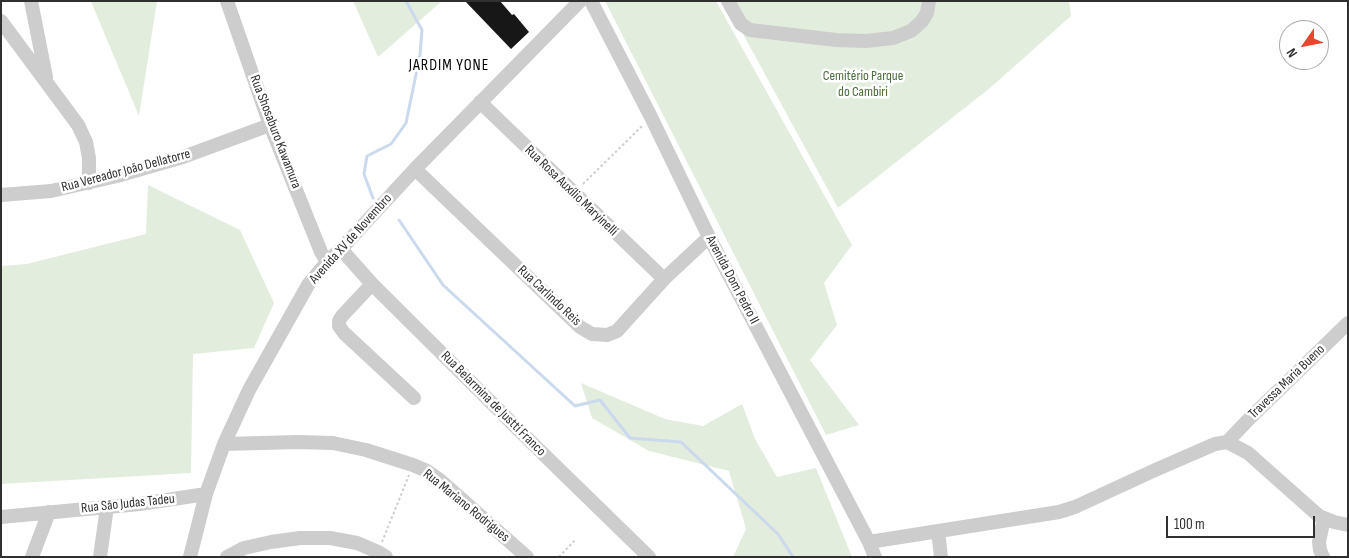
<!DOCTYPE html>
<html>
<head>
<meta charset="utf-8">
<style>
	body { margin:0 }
	#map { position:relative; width:1349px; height:558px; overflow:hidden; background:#fff; font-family:"Sofia Sans Condensed",sans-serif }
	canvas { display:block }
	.frame { position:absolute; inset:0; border:2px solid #303030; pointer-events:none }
	.north { position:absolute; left:1279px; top:20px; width:50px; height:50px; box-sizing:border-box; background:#fff; border:1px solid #acacac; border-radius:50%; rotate:237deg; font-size:14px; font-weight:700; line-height:20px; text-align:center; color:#303030 }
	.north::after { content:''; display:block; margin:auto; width:18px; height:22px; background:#e94631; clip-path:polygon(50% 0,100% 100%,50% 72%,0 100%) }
	.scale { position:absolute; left:1166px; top:516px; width:149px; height:22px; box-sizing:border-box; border:2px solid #303030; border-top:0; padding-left:6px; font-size:15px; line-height:18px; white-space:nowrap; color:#303030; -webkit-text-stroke:4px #fff; paint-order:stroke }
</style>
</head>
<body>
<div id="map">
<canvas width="1349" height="558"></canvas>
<div class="frame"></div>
<div class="north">N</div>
<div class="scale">100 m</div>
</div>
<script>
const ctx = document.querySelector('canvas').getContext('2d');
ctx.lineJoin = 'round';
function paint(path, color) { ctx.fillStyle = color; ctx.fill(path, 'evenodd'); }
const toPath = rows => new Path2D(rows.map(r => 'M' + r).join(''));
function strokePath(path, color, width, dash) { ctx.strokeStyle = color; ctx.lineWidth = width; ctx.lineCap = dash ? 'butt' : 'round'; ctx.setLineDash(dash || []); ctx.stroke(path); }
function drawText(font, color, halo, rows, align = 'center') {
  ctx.font = font + ' "Sofia Sans Condensed",sans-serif'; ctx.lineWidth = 5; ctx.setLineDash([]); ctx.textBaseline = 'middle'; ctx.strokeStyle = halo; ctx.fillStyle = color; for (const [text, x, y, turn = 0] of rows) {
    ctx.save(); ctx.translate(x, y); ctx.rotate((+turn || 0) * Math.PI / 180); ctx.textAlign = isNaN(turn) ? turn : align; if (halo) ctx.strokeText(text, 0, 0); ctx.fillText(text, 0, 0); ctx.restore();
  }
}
paint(toPath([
	[91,1,157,1,139,116,92,4],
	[353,1,442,1,378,57],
	[605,1,716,1,852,245,824,283,837,325,810,360,859,425,826,435],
	[725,1,1069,1,1071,16,990,88,838,208],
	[148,185,240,230,274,303,254,348,193,354,191,473,1,484,1,266,27,264,146,234],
	[581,383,665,419,703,426,742,404,755,439,777,477,816,468,852,557,733,557,746,529,729,471,649,451,592,418]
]), '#e3edde');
strokePath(toPath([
	[373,198,364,174,367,156,391,144,406,123,420,55,422,30,406,1],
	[399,220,443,285,575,406,600,400,630,438,681,442,778,534,793,557]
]), '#cad9ed', 3);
paint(toPath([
	[465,1,500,1,512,15,514,14,529,32,511,49]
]), '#171717');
strokePath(toPath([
	[583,184,642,126],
	[382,542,409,475],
	[559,557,575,540]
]), '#cdcdcd', 2, [2.5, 2.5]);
strokePath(toPath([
	[31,1,46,77],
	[227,1,270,125,321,252,327,262],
	[591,1,651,117,709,237,869,542,875,557],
	[728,1,741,24,750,30,836,40,866,41,893,38,911,31,922,21,927,13,929,1],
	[1,21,78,125,86,142,89,158,89,183],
	[480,102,664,279],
	[415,169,580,327,592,334,607,335,617,331,664,279,709,237],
	[1,195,51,191,117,176,183,157,270,125],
	[341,249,372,284,531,442,649,557],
	[372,284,342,316,339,321,339,326,344,333,414,398],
	[1227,442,1249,419,1348,323],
	[224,444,298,442,333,443,366,450,413,465,427,471,441,481,527,557],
	[1,517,140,504,206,494],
	[938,531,941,557],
	[869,542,1059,512,1075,507,1153,471,1215,444,1227,442,1248,453,1319,516,1334,522,1348,525],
	[32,557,49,512],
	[100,557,107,507],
	[190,557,206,494,224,444,249,390,308,285,327,262,341,249,415,169,580,1],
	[227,557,244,548,271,542,300,538,330,538,357,543,378,552,386,557],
	[1323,557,1320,550,1319,542,1324,518]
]), '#cdcdcd', 14);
drawText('14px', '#4a6d3c', '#fff', [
	["Cemitério Parque",863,76],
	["do Cambiri",863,92]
]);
drawText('14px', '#303030', '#fff', [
	["Rua Shosaburo Kawamura",275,132,69],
	["Rua Vereador João Dellatorre",126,171,-15],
	["Rua Rosa Auxílio Maryinelli",571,191,44],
	["Avenida XV de Novembro",351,239,-48],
	["Avenida Dom Pedro II",732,280,62],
	["Rua Carlindo Reis",549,296,43],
	["Travessa Maria Bueno",1287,382,-44],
	["Rua Belarmina de Justti Franco",493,404,45],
	["Rua São Judas Tadeu",128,504,-6],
	["Rua Mariano Rodrigues",466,506,39]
]);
ctx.letterSpacing = '1px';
drawText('16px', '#000', '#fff', [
	["JARDIM YONE",449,66]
]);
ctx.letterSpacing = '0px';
</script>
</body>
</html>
